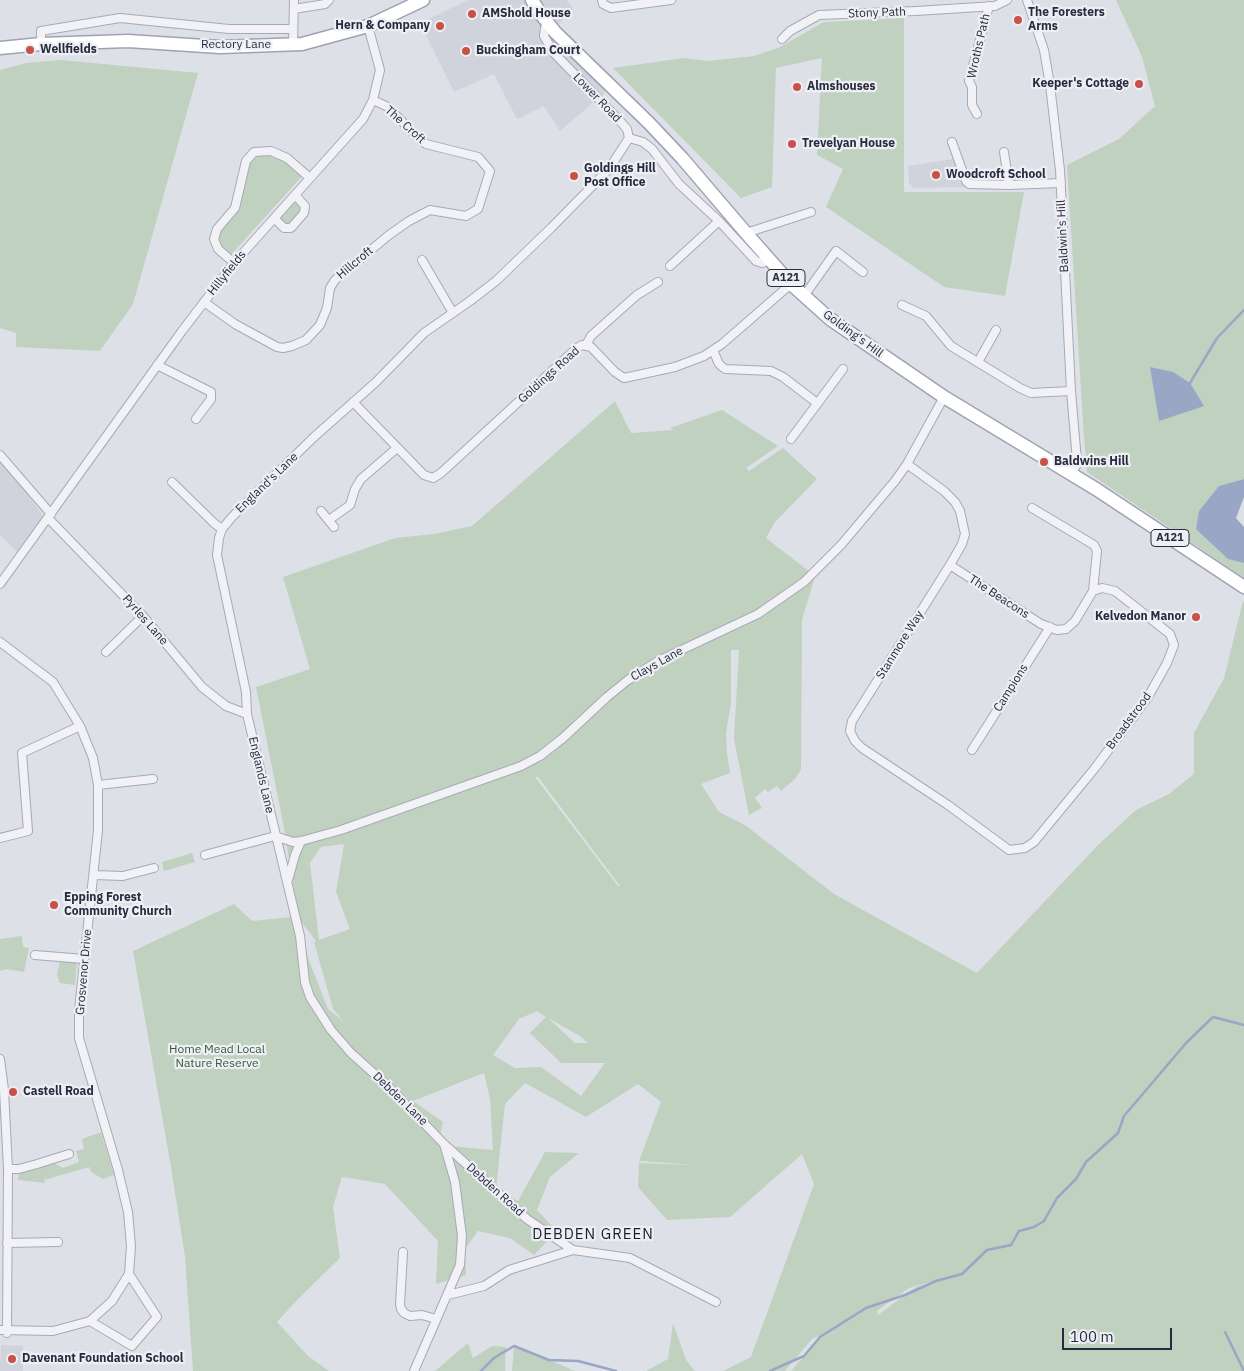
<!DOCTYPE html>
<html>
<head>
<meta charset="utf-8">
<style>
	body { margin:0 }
	#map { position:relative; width:1244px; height:1371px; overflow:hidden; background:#dee0e7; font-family:"IBM Plex Sans",sans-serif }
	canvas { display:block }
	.scale { position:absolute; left:1062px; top:1328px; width:110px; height:22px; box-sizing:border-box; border:2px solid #282b3d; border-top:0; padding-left:6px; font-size:15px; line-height:18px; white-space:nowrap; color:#282b3d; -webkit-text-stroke:4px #eeeff5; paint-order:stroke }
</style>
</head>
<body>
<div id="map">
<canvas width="1244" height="1371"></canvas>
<div class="scale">100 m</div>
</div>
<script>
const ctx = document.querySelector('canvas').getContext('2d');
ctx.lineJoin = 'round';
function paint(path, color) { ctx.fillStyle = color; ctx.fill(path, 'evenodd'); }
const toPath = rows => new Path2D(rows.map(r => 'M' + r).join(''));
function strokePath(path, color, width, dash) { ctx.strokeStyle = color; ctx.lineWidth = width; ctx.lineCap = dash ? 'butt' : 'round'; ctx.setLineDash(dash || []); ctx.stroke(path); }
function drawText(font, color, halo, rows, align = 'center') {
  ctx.font = font + ' "IBM Plex Sans",sans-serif'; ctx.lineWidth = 4.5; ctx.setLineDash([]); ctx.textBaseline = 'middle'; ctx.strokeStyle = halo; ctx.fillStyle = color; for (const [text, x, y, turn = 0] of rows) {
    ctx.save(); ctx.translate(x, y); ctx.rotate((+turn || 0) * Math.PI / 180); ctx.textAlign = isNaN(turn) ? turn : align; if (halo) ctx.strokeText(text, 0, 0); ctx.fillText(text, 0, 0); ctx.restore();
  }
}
paint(toPath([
	[468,0,567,0,573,9,555,28,608,90,560,131,544,106,517,119,494,74,454,92,420,23],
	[959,158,966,187,914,188,909,183,908,166],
	[0,458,44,517,20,555,0,535],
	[1,1345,23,1346,23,1371,0,1371]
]), '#d0d2dc');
paint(toPath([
	[1116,0,1244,0,1244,479,1219,486,1228,558,1244,563,1244,578,1087,472,1084,438,1067,165,1119,139,1155,106,1142,57],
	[904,18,904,192,1024,192,1005,296,944,287,826,207,843,169,817,155,822,58,776,68,772,187,741,198,613,68,684,58,708,61,754,56,778,48,824,22],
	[61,60,198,73,133,304,100,351,16,347,16,333,0,328,0,70,26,63],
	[271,151,305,173,228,258,218,249,217,229,235,208,241,180,254,152],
	[295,195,305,206,291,228,274,218],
	[615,401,631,433,674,430,670,428,722,410,778,446,746,468,749,471,783,448,817,479,775,522,766,538,815,576,802,620,801,769,796,778,781,791,777,786,768,792,765,789,755,798,762,808,749,815,734,739,739,650,731,650,731,703,726,733,727,753,730,773,701,784,719,812,745,825,834,894,977,973,1099,844,1136,810,1169,794,1194,774,1194,733,1224,678,1243,601,1244,602,1244,1371,791,1371,820,1337,842,1331,813,1338,785,1371,723,1371,751,1357,814,1184,802,1154,730,1217,667,1220,638,1187,639,1163,696,1165,639,1161,661,1102,638,1084,586,1117,525,1083,505,1104,496,1189,518,1201,545,1152,579,1153,550,1177,537,1210,557,1231,534,1255,510,1238,478,1231,465,1249,466,1275,436,1284,438,1241,385,1184,342,1177,333,1207,340,1258,298,1299,277,1322,308,1356,329,1371,193,1371,185,1257,171,1167,133,951,234,904,252,921,292,917,328,1009,343,1021,333,1009,314,942,316,941,299,919,283,823,256,687,310,669,283,577,395,538,434,534,472,526],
	[535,777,538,777,620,886,618,886],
	[344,844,336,892,350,929,319,940,310,863,321,847],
	[537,1011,546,1017,530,1033,561,1063,605,1063,581,1096,541,1067,515,1068,493,1055,519,1019],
	[548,1018,580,1036,588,1043,575,1043],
	[484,1073,490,1099,493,1150,438,1145,443,1122,413,1101],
	[964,1273,916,1287,878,1315,877,1311,909,1288],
	[192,853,195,862,164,871,162,862],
	[22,936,23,947,29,948,24,972,6,969,0,971,0,939],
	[60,961,77,962,75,985,60,983,57,975],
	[101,1132,114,1175,103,1179,91,1172,89,1167,44,1180,45,1183,18,1180,19,1171,52,1162,63,1168,79,1162,76,1151,84,1149,82,1139],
	[673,1323,686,1360,695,1371,646,1371,668,1359],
	[468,1343,473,1358,492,1346,506,1347,505,1371,435,1371],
	[514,1346,549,1360,575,1371,512,1371]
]), '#c0d1c0');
paint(toPath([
	[1150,367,1173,372,1190,383,1204,406,1159,421],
	[1244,479,1244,497,1236,518,1244,527,1244,563,1228,559,1196,529,1199,511,1219,486]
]), '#9aa6c6');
strokePath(toPath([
	[1190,383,1217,338,1244,310],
	[1225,1332,1244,1371],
	[481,1371,494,1358,514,1346,549,1360,578,1361,616,1371],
	[770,1371,804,1356,820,1337,866,1308,905,1295,936,1281,962,1274,987,1250,1011,1245,1019,1231,1034,1227,1044,1221,1057,1198,1076,1179,1086,1162,1118,1133,1124,1116,1187,1042,1213,1017,1244,1025]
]), '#9aa6c6', 2.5);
const minor = toPath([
	[602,0,603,4,611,8,671,0],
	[1027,0,1044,50,1050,85,1060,170,1071,391,1077,461,1076,466,1071,473],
	[294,9,325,4,329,0],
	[549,24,545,28,544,36,554,53,619,120,627,129,629,138,643,142,652,149,679,184,719,221,756,261,762,263,769,260],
	[782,39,790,31,819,15,916,11,995,6,1007,0],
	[41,44,41,31,120,18,229,29,293,29],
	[293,45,294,0],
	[977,114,972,105,972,87,969,81,989,6],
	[952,142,966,181,969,184,1009,185,1061,183],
	[1004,152,1009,185],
	[274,218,284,228,291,228,304,213,305,206,295,195],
	[746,233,811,212],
	[422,260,453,313],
	[234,263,218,249,214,239,217,229,235,208,246,161,254,152,271,151,287,158,310,178],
	[670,266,719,221],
	[804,296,836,251,863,272],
	[204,302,235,324,277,347,283,348,292,346,306,340,320,325,327,308,330,288,335,280,389,235,409,221,430,210,466,216,478,209,490,171,480,159,478,157,426,144,413,133,388,107,373,100],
	[902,305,926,316,951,346,1020,388,1031,393,1071,391],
	[586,345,591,336,637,295,658,282],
	[713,350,719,364,725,369,771,371,783,377,817,403],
	[978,362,996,330],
	[157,365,211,392,211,399,196,419],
	[353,402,424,475,433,478,441,473,577,348,582,345,591,347,615,372,624,378,675,367,704,356,722,344,791,284],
	[791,439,843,369],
	[0,455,51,514],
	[907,464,944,491,955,502,960,511,965,534,962,544,950,565,852,721,850,731,855,741,862,748,948,805,1009,850,1025,848,1034,842,1095,768,1148,697,1167,663,1174,645,1170,634,1115,591,1102,588,1093,591,1075,621,1066,629,1057,630,1041,624,950,565],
	[172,482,215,524,222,529],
	[1032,508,1094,545,1097,551,1093,591],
	[321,511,334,527],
	[48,518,143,616,202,687,226,706,247,714],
	[329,520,350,505,355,489,361,479,397,448],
	[0,584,182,331,234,263,363,119,373,100,380,70,368,26],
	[0,642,53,682,80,726,93,758,98,785,98,830,79,1010,79,1038,118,1170,128,1212,131,1246,129,1274,112,1301,90,1321,53,1331,0,1330],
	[106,652,143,616],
	[972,750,1050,627],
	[98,785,153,779],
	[0,838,28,831,22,753,80,726],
	[205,855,275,836,293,842,301,841,341,830,521,766,540,756,563,738,607,697,628,680,660,660,758,614,804,582,841,545,895,481,907,464,944,397],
	[94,875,123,876,154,868],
	[287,882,289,877,295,855,301,841],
	[35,955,84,959],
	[0,1059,4,1090,8,1169,7,1333],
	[444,1144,527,1219,573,1250],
	[8,1169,19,1169,37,1164,69,1154],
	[7,1243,58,1242],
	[403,1252,400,1304,401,1309,404,1313,410,1316,422,1315,436,1319],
	[448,1295,484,1286,509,1270,573,1250,630,1258,716,1302],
	[90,1321,132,1346,157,1317,129,1274],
	[414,1371,460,1265,462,1236,455,1182,444,1144,390,1088,351,1053,331,1030,310,997,305,982,300,936,247,714,246,692,217,555,219,538,222,529,232,517,314,437,376,382,424,333,470,301,496,281,551,228,609,169,629,138]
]);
const primary = toPath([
	[532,0,540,13,555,32,649,123,682,158,746,233,791,284,830,319,944,397,1096,489,1244,587],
	[0,48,41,44,128,41,220,47,302,44,368,26,423,0]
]);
strokePath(minor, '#a7aab4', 10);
strokePath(primary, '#9ea2b2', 15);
strokePath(minor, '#f1f1f6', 8);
strokePath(primary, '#fff', 12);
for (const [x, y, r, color] of [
	[472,14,5,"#c85148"],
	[1018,20,5,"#c85148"],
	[440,26,5,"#c85148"],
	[30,50,5,"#c85148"],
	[466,51,5,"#c85148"],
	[1139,84,5,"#c85148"],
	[797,87,5,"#c85148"],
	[792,144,5,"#c85148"],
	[936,175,5,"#c85148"],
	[574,176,5,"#c85148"],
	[1044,462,5,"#c85148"],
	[1196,617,5,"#c85148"],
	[54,905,5,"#c85148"],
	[13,1092,5,"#c85148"],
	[12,1359,5,"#c85148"]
]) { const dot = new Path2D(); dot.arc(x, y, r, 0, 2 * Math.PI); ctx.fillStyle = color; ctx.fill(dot); strokePath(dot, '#eeeff5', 2); }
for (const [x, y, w] of [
	[786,278,38],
	[1170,538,38]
]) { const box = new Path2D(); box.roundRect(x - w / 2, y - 8.5, w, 17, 4); ctx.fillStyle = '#eeeff5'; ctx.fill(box); strokePath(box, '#282b3d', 1); }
drawText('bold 11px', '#282b3d', null, [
	["A121",786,278],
	["A121",1170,538]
]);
drawText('12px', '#282b3d', '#eeeff5', [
	["Stony Path",877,13,-2],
	["Rectory Lane",236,45],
	["Wroths Path",979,46,-77],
	["Lower Road",597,98,46],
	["The Croft",405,125,42],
	["Baldwin's Hill",1063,236,-93],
	["Hillcroft",355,263,-40],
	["Hillyfields",227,273,-51],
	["Golding's Hill",853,334,36],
	["Goldings Road",549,375,-42],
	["England's Lane",267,483,-44],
	["The Beacons",999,597,33],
	["Pyrles Lane",145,620,49],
	["Stanmore Way",900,645,-58],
	["Clays Lane",657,664,-29],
	["Campions",1011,688,-58],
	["Broadstrood",1129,721,-54],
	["Englands Lane",261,775,77],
	["Grosvenor Drive",84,972,-85],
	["Debden Lane",400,1099,44],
	["Debden Road",495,1190,42]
]);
drawText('bold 12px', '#282b3d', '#eeeff5', [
	["The Foresters",1028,13],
	["Arms",1028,27],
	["AMShold House",482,14],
	["Hern & Company",430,26,"right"],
	["Wellfields",40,50],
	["Buckingham Court",476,51],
	["Keeper's Cottage",1129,84,"right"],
	["Almshouses",807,87],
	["Trevelyan House",802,144],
	["Goldings Hill",584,169],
	["Post Office",584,183],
	["Woodcroft School",946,175],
	["Baldwins Hill",1054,462],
	["Kelvedon Manor",1186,617,"right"],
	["Epping Forest",64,898],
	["Community Church",64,912],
	["Castell Road",23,1092],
	["Davenant Foundation School",22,1359]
], 'left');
drawText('12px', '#365937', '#eeeff5', [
	["Home Mead Local",217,1050],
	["Nature Reserve",217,1064]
]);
ctx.letterSpacing = '1px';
drawText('15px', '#1a1d2e', '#eeeff5', [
	["DEBDEN GREEN",593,1235]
]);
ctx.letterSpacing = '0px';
</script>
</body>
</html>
